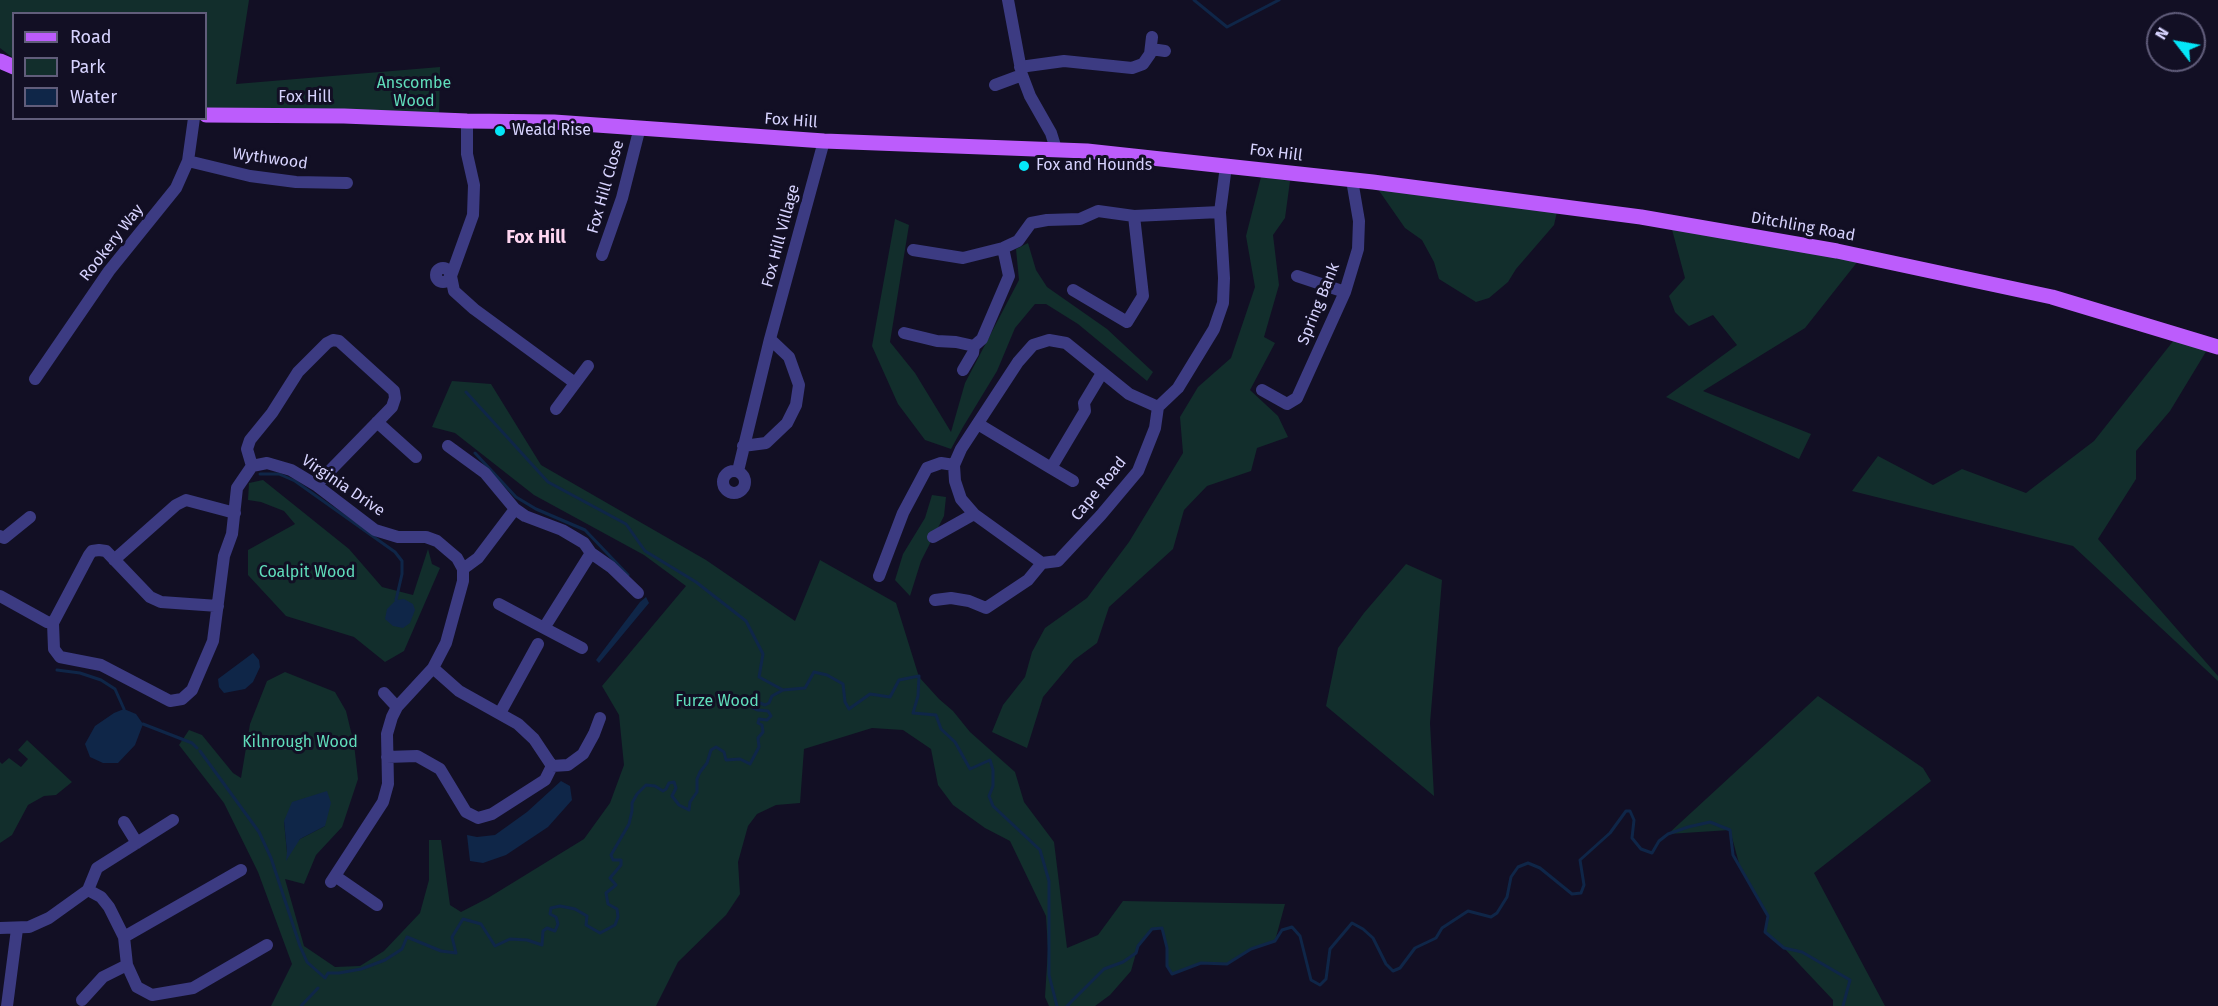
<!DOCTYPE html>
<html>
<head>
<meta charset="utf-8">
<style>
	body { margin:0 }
	#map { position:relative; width:2218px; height:1006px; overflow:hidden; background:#120f24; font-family:"Fira Sans",sans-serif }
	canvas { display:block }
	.legend { position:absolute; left:12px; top:12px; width:195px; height:108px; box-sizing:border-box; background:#120f24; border:2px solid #615d7b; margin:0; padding:8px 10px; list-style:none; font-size:18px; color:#d7d3fe }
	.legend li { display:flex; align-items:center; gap:12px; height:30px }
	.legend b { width:30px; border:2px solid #615d7b }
	.north { position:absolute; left:2146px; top:12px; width:60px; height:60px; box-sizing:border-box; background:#120f24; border:2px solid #615d7b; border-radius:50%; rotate:301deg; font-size:16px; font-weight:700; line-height:24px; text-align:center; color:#d7d3fe }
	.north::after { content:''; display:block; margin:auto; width:21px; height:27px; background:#05e6f8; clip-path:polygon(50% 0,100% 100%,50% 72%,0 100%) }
</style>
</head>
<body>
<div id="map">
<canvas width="2218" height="1006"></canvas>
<ul class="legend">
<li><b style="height:8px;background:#bc5cfc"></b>Road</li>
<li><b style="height:16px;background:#122e2c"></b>Park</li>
<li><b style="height:16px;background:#0f2648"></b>Water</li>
</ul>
<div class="north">N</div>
</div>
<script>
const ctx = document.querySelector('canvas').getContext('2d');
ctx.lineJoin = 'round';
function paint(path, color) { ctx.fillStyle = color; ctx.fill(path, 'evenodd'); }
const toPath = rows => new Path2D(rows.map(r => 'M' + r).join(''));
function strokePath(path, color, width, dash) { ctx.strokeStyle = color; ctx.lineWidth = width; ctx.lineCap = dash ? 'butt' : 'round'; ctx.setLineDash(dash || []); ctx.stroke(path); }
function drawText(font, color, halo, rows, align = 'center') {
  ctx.font = font + ' "Fira Sans",sans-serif'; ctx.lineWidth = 6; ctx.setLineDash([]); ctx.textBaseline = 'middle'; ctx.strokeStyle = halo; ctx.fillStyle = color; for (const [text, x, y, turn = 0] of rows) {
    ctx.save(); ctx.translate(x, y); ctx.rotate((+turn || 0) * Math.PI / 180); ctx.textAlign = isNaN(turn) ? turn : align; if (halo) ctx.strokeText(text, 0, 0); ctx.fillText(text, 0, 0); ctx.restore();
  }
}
paint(toPath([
	[0,0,249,0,236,84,440,67,439,120,206,115,206,14,14,14,13,58,0,48],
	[1261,177,1290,181,1285,218,1273,235,1279,285,1264,337,1275,343,1250,390,1278,416,1288,437,1257,448,1251,471,1207,486,1184,510,1173,549,1109,607,1097,643,1074,660,1043,697,1027,748,992,732,1003,705,1025,677,1032,652,1045,628,1087,598,1129,542,1183,453,1180,417,1198,387,1231,358,1255,287,1246,236],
	[1373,182,1558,207,1554,225,1516,269,1508,282,1489,298,1476,302,1439,279,1434,262,1422,240,1405,228],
	[895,219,909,225,890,342,915,373,951,432,965,383,1019,280,1016,249,1028,243,1036,270,1047,287,1107,329,1153,372,1147,381,1078,324,1046,304,1035,304,1015,328,997,371,963,427,951,449,925,440,898,404,872,346],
	[1670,222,1862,256,1805,328,1703,391,1811,434,1799,459,1666,397,1737,345,1713,315,1689,326,1675,312,1669,296,1685,278],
	[2178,335,2210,345,2170,411,2136,451,2136,479,2098,539,2218,676,2218,681,2073,546,1852,491,1878,456,1933,485,1962,469,2026,493,2094,441],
	[452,381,491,384,541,465,706,560,795,621,820,560,896,603,919,677,939,699,953,711,970,732,1015,772,1024,802,1054,842,1067,948,1098,935,1123,901,1285,904,1275,941,1251,949,1227,964,1200,963,1172,974,1167,966,1167,948,1162,929,1152,929,1138,946,1131,971,1110,995,1095,1006,1049,1006,1045,997,1048,949,1046,916,1010,841,985,828,953,805,938,785,931,749,903,730,872,728,804,749,800,803,776,805,757,814,748,826,738,862,740,894,726,915,678,962,656,1006,271,1006,292,964,258,872,224,803,179,745,189,730,202,735,233,773,241,778,250,724,267,681,285,672,335,692,346,711,354,744,358,779,342,827,316,855,304,884,285,879,304,946,335,967,360,966,384,951,420,913,429,880,429,840,441,840,450,905,461,912,488,898,584,839,610,803,624,765,619,715,602,686,686,586,644,555,534,495,455,433,432,427],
	[284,821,325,826,300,839,287,852],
	[263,480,349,549,382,587,413,595,428,549,432,564,440,568,404,651,385,662,354,637,286,616,248,575,248,550,295,524,284,511,261,502,248,500,249,483],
	[932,495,946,497,944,516,921,561,910,596,895,580,903,554,925,518],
	[1406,564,1442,580,1430,723,1434,796,1326,706,1338,648,1364,613],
	[1818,696,1923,768,1931,781,1814,873,1885,1006,1833,1006,1833,1000,1784,948,1765,932,1768,916,1740,867,1730,830,1668,834],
	[27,740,72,782,56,795,44,796,28,805,12,835,0,843,0,762,2,764,9,758,21,767,28,759,18,750]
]), '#122e2c');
paint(toPath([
	[646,597,649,603,599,663,596,660,640,602],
	[404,599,413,604,415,610,410,623,403,628,393,626,385,619,387,609,396,600],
	[253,653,259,660,260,667,253,682,245,689,224,693,219,687,218,679],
	[124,709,136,714,143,724,135,745,118,763,103,763,90,757,85,744,95,726,114,713],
	[561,781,570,786,572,800,548,827,506,855,483,863,470,861,467,835,477,837,495,835,527,812],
	[327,791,331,803,325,826,300,839,286,861,287,852,284,821,292,802]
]), '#0f2648');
strokePath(toPath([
	[1194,0,1227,27,1279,0],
	[466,392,548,482,626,524,645,551,696,582,746,621,763,654,759,677,783,690],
	[475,453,516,497,536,509,585,530,628,575],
	[260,474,279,474,295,481,395,552,402,561,402,574,396,600],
	[57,670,80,673,101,680,115,689,124,709],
	[143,724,192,743,197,748],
	[200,751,259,832,271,858,300,946,307,962,325,978,328,973,339,973,361,969,385,960,402,949,407,937,441,951,456,953,452,937,463,919,481,924,495,946,510,939,527,940,542,945,543,931,547,928,555,931,558,924,556,917,550,914,551,908,560,906,575,909,587,916,586,925,600,933,615,925,618,917,617,909,608,904,606,893,616,885,610,878,621,865,621,860,613,860,611,855,629,824,632,811,632,803,637,794,646,785,655,786,663,791,666,789,669,783,674,782,676,788,672,796,679,805,689,810,690,802,697,792,697,779,700,772,707,763,711,750,716,747,724,752,726,760,740,759,750,764,759,747,758,738,763,732,762,725,758,723,759,719,767,720,771,716,768,711,758,710,753,708,754,705,760,703,765,705,769,703,772,696,783,690,805,688,814,672,827,675,843,684,845,702,849,709,870,694,890,697,899,680,919,676,918,696,913,713,936,715,941,729,955,742,970,769,990,760,993,770,993,786,989,796,993,806,1040,850,1049,881,1049,975,1057,1006],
	[301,1006,318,988],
	[1067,1006,1104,969,1123,962,1136,953,1138,946,1152,929,1162,928,1167,948,1167,966,1172,974,1201,963,1227,964,1251,949,1275,941,1282,930,1292,927,1300,936,1311,980,1320,985,1326,979,1330,949,1352,923,1363,929,1373,938,1386,964,1393,971,1400,968,1415,948,1436,938,1442,928,1468,911,1491,917,1497,913,1507,897,1511,877,1518,867,1528,863,1540,868,1572,894,1581,893,1584,885,1580,860,1610,833,1626,811,1630,811,1634,820,1632,838,1641,849,1652,853,1659,841,1668,834,1688,827,1710,822,1730,830,1733,855,1768,916,1765,932,1784,948,1802,952,1850,980,1843,1006]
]), '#0f2648', 3);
strokePath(toPath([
	[1008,0,1022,75,1030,96,1051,133,1056,149],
	[1151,49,1165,51],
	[1020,67,1064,61,1132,68,1143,64,1150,54,1152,37],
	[995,85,1022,75],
	[467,121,467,154,474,185,473,215,451,276,454,291,474,309,575,383],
	[188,161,250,176,296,182,347,183],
	[913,250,963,258,1003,248,1018,241,1031,223,1047,220,1080,219,1098,211,1134,216,1220,212],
	[602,255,622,198,640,127],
	'436 275a7 7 0 1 1 14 0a7 7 0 1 1-14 0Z',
	[1297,276,1345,292],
	[1073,290,1127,322,1143,296,1134,216],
	[904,333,937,341,956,342,974,346],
	[963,370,973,353,974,346,982,339,1009,276,1003,248],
	[35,379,109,271,176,188,188,161,194,118],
	[1262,390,1287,404,1297,398,1345,292,1358,249,1359,221,1352,180],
	[556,409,588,366],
	[377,422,416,457],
	[978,424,1051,468,1085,411,1084,403,1102,373],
	[448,446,485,473,515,509,525,516,562,530,584,543,591,553,611,567,638,593],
	[743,446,766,443,787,423,796,405,799,385,789,357,770,339],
	[252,466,247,449,250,440,272,413,298,372,327,343,333,340,339,341,394,391,395,398,392,407,316,485],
	[1051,468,1073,481],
	'723 482a11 11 0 1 1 22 0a11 11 0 1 1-22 0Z',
	[738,471,770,339,824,141],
	[0,536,4,538,30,517],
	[933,537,974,514],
	[114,560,176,505,186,500,235,513],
	[1042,563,974,514,961,499,955,481,954,465,961,449,1018,362,1033,345,1049,340,1066,343,1129,394,1158,407],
	[463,569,478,558,515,509],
	[879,576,903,513,927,468,941,463,954,465],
	[0,596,47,622,53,623],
	[935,600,951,598,969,601,986,608,1028,580,1042,563,1058,561,1101,515,1138,471,1155,428,1158,407,1178,388,1214,329,1223,303,1224,278,1220,212,1226,166],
	[499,604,544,628],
	[53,623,54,649,60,657,101,665,170,701,182,699,192,690,213,641,224,556,232,534,237,488,252,466,267,463,291,470,316,485,375,530,398,537,426,537,437,541,457,558,463,569,463,581,446,643,433,668,397,707,392,717,387,734,388,784,383,802,331,882],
	[53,623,89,555,92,551,99,550,106,551,150,597,161,602,218,606],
	[582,648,544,628,591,553],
	[384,693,397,707],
	[500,713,538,644],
	[387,757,417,756,440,769,466,812,478,818,492,814,545,780,552,766,534,739,518,724,459,691,433,668],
	[552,766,568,765,583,754,594,734,600,718],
	[124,822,137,843],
	[335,876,377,905],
	[88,890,101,897,109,907,124,937,127,965,137,987,152,995,193,988,267,945],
	[0,928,29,927,49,918,88,890,97,868,173,820],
	[124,937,241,870],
	[82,1000,103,977,127,965],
	[7,1006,17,929]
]), '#3c3b82', 12);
strokePath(toPath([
	[0,61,14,67],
	[206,115,344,116,467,121,554,122,824,141,1087,151,1373,182,1641,217,1837,251,2052,297,2218,347]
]), '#bc5cfc', 15);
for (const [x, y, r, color] of [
	[500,131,6,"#05e6f8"],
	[1024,166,6,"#05e6f8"]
]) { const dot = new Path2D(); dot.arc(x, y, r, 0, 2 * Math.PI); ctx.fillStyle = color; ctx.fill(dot); strokePath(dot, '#120f24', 2); }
drawText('16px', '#60ddbb', '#120f24', [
	["Anscombe",414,84],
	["Wood",414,102],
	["Coalpit Wood",307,573],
	["Furze Wood",717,702],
	["Kilnrough Wood",300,743]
]);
drawText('16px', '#d7d3fe', '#120f24', [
	["Fox Hill",305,98],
	["Fox Hill",791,121,4],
	["Fox Hill",1276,153,7],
	["Wythwood",270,159,8],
	["Fox Hill Close",606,187,-74],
	["Ditchling Road",1803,227,10],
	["Fox Hill Village",781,236,-75],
	["Rookery Way",112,243,-52],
	["Spring Bank",1319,304,-68],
	["Virginia Drive",343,486,34],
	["Cape Road",1099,489,-51]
]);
drawText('16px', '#d7d3fe', '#120f24', [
	["Weald Rise",512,131],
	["Fox and Hounds",1036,166]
], 'left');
drawText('bold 18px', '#fed5f0', '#120f24', [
	["Fox Hill",536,238]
]);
</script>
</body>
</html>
